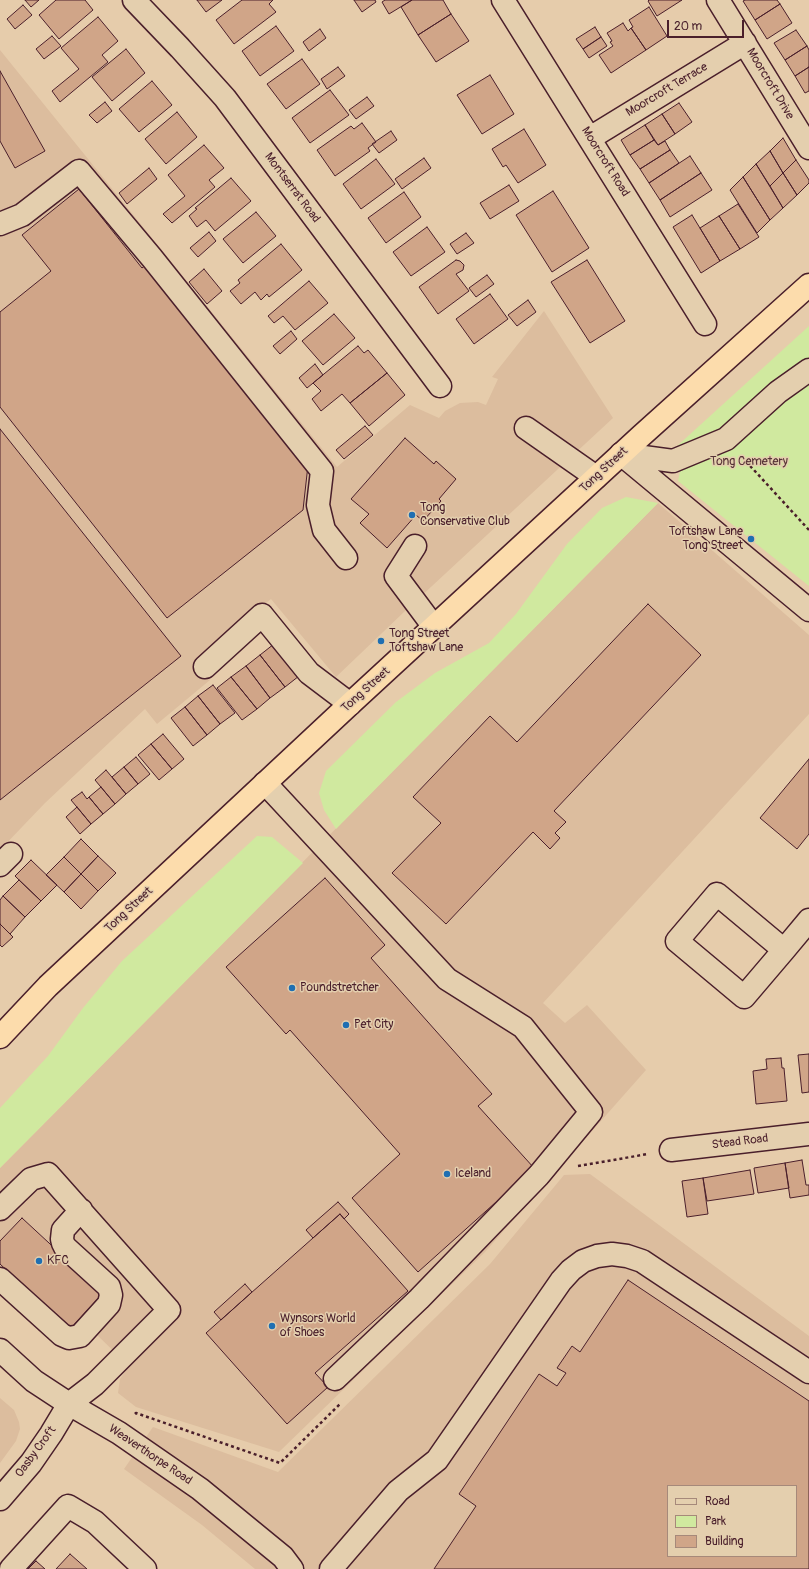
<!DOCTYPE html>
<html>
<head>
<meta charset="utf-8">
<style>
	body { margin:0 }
	#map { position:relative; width:809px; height:1569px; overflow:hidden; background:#e6ccab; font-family:Pangolin,sans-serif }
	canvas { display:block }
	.legend { position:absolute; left:667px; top:1485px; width:130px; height:72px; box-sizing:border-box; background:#e4cfae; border:1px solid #a6897a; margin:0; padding:5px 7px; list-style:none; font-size:12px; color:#4a1f2b }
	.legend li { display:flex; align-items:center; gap:8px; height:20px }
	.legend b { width:20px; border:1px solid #a6897a }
	.scale { position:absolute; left:667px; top:20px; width:77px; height:18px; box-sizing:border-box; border:2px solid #4a1f2b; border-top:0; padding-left:5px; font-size:12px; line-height:14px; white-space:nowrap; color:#4a1f2b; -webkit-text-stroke:3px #e4cfae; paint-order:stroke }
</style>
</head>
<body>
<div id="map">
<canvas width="809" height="1569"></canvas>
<ul class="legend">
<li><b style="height:5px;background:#e4cfae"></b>Road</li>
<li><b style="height:11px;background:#d0e99f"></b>Park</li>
<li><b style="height:11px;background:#d0a588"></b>Building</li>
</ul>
<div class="scale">20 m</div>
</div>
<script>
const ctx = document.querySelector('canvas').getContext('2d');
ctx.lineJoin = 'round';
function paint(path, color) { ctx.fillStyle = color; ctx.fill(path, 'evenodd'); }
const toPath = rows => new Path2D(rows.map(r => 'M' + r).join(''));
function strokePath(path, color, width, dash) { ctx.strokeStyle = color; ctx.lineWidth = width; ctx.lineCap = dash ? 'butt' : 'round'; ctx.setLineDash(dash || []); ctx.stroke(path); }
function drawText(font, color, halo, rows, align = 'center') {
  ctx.font = font + ' Pangolin,sans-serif'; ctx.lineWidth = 3; ctx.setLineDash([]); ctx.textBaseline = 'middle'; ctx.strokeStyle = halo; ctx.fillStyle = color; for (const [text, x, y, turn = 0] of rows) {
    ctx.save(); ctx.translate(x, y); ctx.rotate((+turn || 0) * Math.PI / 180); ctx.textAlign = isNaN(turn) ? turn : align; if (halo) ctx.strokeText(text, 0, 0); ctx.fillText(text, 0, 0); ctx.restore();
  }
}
paint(toPath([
	[0,50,337,467,410,405,439,418,445,411,460,403,478,402,486,405,498,379,492,377,544,311,613,418,404,612,336,677,271,599,195,660,210,680,157,724,145,709,45,803,0,850],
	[658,503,809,635,809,714,543,1003,565,1023,587,1005,646,1070,485,1252,279,1452,136,1407,118,1393,120,1379,129,1366,95,1333,51,1338,24,1317,0,1295,0,1168],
	[590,1174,809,1336,809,1569,255,1569,202,1525,124,1469,153,1427,278,1472,490,1264,564,1175],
	[668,1486,796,1486,796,1556,668,1556],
	[0,1398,14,1410,19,1422,20,1429,16,1441,0,1463]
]), '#dcbd9e');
paint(toPath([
	[809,326,809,586,678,481,682,462,676,447],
	[626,497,658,503,336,829,324,810,319,793,326,771,396,702,435,673,489,643,516,614,567,544,602,508],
	[257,836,272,837,303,863,0,1168,0,1108,48,1056,83,1008,122,961]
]), '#d0e99f');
const building = toPath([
	[25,0,39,0,31,7,25,0],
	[56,0,85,0,93,10,59,39,39,15,56,0],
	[197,0,222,0,206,12,197,0],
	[242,0,273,0,269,4,276,12,234,44,216,20,242,0],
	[354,0,375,0,376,2,362,12,354,0],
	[385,0,412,0,389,14,382,2,385,0],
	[412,0,443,0,451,14,418,35,401,7,412,0],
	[649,0,682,0,657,16,648,1,649,0],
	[745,0,777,0,780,4,755,20,743,1,745,0],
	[780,4,792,23,767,39,755,20,780,4],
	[23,5,32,15,15,29,7,19,23,5],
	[649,7,667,36,646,50,631,28,633,27,629,20,649,7],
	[451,14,469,41,436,62,418,35,451,14],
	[98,17,118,41,102,55,108,62,60,102,52,91,79,69,61,48,98,17],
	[623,23,628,31,631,28,646,50,611,73,599,55,613,46,610,42,612,41,607,33,623,23],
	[276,26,294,51,260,76,242,51,276,26],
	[595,27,601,37,583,49,576,39,595,27],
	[320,29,326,38,309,51,303,42,320,29],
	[796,30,807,46,785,60,774,43,796,30],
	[52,36,61,46,44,59,36,49,52,36],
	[601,37,607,46,589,58,583,49,601,37],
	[807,46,809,50,809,67,795,76,785,60,807,46],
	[126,49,145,73,112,101,92,77,126,49],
	[302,59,320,84,286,109,267,84,302,59],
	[338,67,345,76,327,89,321,79,338,67],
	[809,67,809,91,805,93,795,76,809,67],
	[0,71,45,151,15,168,0,141,0,71],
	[490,75,514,114,482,134,457,95,490,75],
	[152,81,172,105,139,132,119,109,152,81],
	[330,90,349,115,310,143,292,118,330,90],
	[367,97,374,106,356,119,349,110,367,97],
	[105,102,112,111,97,123,89,115,105,102],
	[679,103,692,122,675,134,662,114,679,103],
	[177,112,197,137,166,164,145,139,177,112],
	[662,114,675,134,658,145,645,125,662,114],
	[362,123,376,142,368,148,370,151,335,176,317,150,351,126,354,129,362,123],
	[645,125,654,140,630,155,621,140,645,125],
	[524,129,546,165,518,183,506,165,503,167,492,149,524,129],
	[391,131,397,140,379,153,372,144,391,131],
	[783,138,796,160,783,173,770,151,783,138],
	[654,140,658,145,665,141,670,150,640,169,630,155,654,140],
	[204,145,224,168,209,180,215,187,172,223,163,214,185,196,168,175,204,145],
	[670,150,679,163,649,183,640,169,670,150],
	[770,151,783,173,770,186,756,164,770,151],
	[690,156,701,173,660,200,649,183,690,156],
	[424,158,431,168,402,189,395,179,424,158],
	[376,159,395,184,361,209,343,184,376,159],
	[796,160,809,180,809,183,797,195,783,173,796,160],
	[756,164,783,208,770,220,743,177,756,164],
	[149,168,157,179,127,204,119,193,149,168],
	[701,173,712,190,670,217,660,200,701,173],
	[783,173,797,195,783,208,770,186,783,173],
	[743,177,770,220,757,233,730,190,743,177],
	[231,178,251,201,215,231,206,220,197,227,189,216,197,209,195,208,231,178],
	[509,185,519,201,490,219,480,203,509,185],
	[79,189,142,268,148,263,308,465,303,510,167,618,0,407,0,312,51,271,22,235,79,189],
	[553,191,589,248,552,272,516,215,553,191],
	[404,192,421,217,386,243,368,218,404,192],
	[738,204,759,237,740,249,719,216,738,204],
	[256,212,276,236,243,263,223,239,256,212],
	[692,215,720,261,701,273,673,227,692,215],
	[719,216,740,249,720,261,700,228,719,216],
	[427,227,445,252,411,276,393,252,427,227],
	[209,232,216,241,198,257,190,248,209,232],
	[466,233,474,243,457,254,450,244,466,233],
	[281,244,302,270,269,297,267,294,261,300,255,292,241,304,230,291,240,283,238,280,281,244],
	[456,260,460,261,464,265,463,270,456,274,469,291,438,314,419,287,456,260],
	[587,260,625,321,590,343,551,282,587,260],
	[204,269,222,291,207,304,189,282,204,269],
	[487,275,494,284,476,297,469,288,487,275],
	[309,281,328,303,295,330,283,316,274,323,268,316,309,281],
	[490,294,508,319,474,344,456,319,490,294],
	[528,300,536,312,517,326,508,315,528,300],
	[334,314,355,338,323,365,302,341,334,314],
	[291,331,297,339,280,354,273,346,291,331],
	[358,346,364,353,368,350,387,373,350,403,342,394,321,411,312,399,321,391,313,383,358,346],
	[315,364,323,375,307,388,299,378,315,364],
	[387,373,405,395,369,426,350,403,387,373],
	[365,426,373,435,344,459,336,450,365,426],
	[0,429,181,656,0,800,0,429],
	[405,438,434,464,436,461,456,479,439,499,441,501,423,521,416,515,387,548,360,523,369,514,351,499,405,438],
	[648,604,701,655,554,811,566,822,555,833,560,838,550,849,533,832,446,924,392,873,441,823,413,797,490,716,517,742,648,604],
	[274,644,299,676,285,687,260,655,274,644],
	[260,655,285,687,270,698,246,666,260,655],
	[246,666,270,698,257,709,231,677,246,666],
	[231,677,257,709,242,720,217,688,231,677],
	[213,685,235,713,220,724,198,696,213,685],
	[198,696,220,724,207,735,185,707,198,696],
	[185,707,207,735,193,746,171,718,185,707],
	[163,734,184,759,172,769,151,744,163,734],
	[151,744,172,769,159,780,138,755,151,744],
	[136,757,150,774,138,784,124,767,136,757],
	[809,759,809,834,797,849,760,818,809,759],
	[124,767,138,784,126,794,112,777,124,767],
	[106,770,126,794,115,804,95,780,106,770],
	[101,787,115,804,103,814,89,797,101,787],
	[82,792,87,799,89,797,103,814,91,824,71,800,82,792],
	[77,807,91,824,80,834,66,817,77,807],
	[81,839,98,856,81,874,64,857,81,839],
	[98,856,116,873,98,891,81,874,98,856],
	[64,857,81,874,64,892,46,875,64,857],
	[31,860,57,885,41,901,15,876,31,860],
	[81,874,98,891,81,909,64,892,81,874],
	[325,878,385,945,371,958,492,1094,478,1106,534,1168,418,1272,352,1198,400,1154,290,1030,286,1034,226,967,325,878],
	[19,880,41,901,25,917,3,896,19,880],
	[3,896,25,917,10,934,0,924,0,900,3,896],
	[0,924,13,937,2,947,0,945,0,924],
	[809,1054,809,1092,802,1093,798,1055,809,1054],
	[781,1058,782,1068,784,1068,787,1101,756,1104,753,1071,767,1069,766,1059,781,1058],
	[802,1160,806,1185,809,1185,809,1195,790,1198,785,1163,802,1160],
	[785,1163,789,1188,758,1193,754,1168,785,1163],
	[750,1170,754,1194,707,1201,703,1178,750,1170],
	[703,1178,708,1214,687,1217,682,1181,703,1178],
	[338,1202,349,1214,344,1219,340,1214,313,1238,306,1230,338,1202],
	[340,1214,408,1291,315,1373,328,1387,287,1424,206,1333,340,1214],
	[22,1218,103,1293,70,1329,0,1264,0,1241,22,1218],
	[628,1280,809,1401,809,1569,434,1569,476,1506,459,1494,539,1374,557,1386,566,1373,557,1368,572,1346,580,1352,628,1280],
	[668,1486,796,1486,796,1556,668,1556,668,1486],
	[245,1284,252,1292,221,1320,214,1312,245,1284],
	[70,1554,87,1569,56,1569,70,1554],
	[36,1561,45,1569,28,1569,36,1561]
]);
paint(building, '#d0a588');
strokePath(building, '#4a1f2b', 1);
const minor = toPath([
	[134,0,180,48,225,98,440,386],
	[503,0,705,324],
	[718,0,809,148],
	[590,138,745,43],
	[0,224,22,215,79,171,152,258,322,471,318,505,324,530,346,558],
	[526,428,596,477],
	[621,454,809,610],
	[621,454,673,461,726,439,778,392,809,370],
	[415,546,396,576,434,627],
	[205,667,262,615,309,673,350,704],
	[265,783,447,979,523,1027,591,1112,539,1175,419,1299,335,1379],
	[0,865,11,854],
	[784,950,717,894,677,941,744,997,784,950,809,920],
	[671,1150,809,1134],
	[0,1209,31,1179,48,1174,169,1310,95,1384,69,1404,51,1434,31,1463,0,1499],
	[0,1279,62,1335,69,1338,80,1336,109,1304,111,1295,109,1287,65,1247,63,1243,62,1239,63,1230,81,1210],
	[0,1350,34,1381,69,1404,119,1433,200,1489,283,1557,292,1569],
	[11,1569,68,1506,95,1522,145,1569],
	[331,1569,398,1491,437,1460,561,1281,571,1270,583,1261,597,1256,612,1254,627,1256,642,1261,809,1372]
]);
const highway = toPath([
	[0,1037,48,986,350,704,641,436,809,285]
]);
strokePath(minor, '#4a1f2b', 25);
strokePath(highway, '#4a1f2b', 25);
strokePath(toPath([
	[742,457,809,530],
	[578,1166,648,1154],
	[135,1414,136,1413,280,1463,340,1404]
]), '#4a1f2b', 2.5, [3, 3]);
strokePath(minor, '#e4cfae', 22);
strokePath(highway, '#fcdcac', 22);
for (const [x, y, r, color] of [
	[412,515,4,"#1f6fb2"],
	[751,539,4,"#1f6fb2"],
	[381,641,4,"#1f6fb2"],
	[292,988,4,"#1f6fb2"],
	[346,1025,4,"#1f6fb2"],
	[447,1174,4,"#1f6fb2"],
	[39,1261,4,"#1f6fb2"],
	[272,1326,4,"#1f6fb2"]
]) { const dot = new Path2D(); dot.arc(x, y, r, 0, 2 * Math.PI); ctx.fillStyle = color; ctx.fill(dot); strokePath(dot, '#e4cfae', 1.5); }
drawText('12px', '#4a1f2b', '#e4cfae', [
	["Moorcroft Drive",770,84,59],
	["Moorcroft Terrace",667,90,-31],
	["Moorcroft Road",605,162,58],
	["Montserrat Road",292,188,53],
	["Tong Street",604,470,-43],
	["Tong Street",366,690,-42],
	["Tong Street",129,910,-43],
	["Stead Road",740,1142,-7],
	["Oasby Croft",36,1452,-54],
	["Weaverthorpe Road",150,1455,34]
]);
drawText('12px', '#573337', '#e4cfae', [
	["Tong Cemetery",749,462]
]);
drawText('12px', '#4a1f2b', '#e4cfae', [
	["Tong",420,508],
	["Conservative Club",420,522],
	["Toftshaw Lane",743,532,"right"],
	["Tong Street",743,546,"right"],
	["Tong Street",389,634],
	["Toftshaw Lane",389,648],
	["Poundstretcher",300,988],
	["Pet City",354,1025],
	["Iceland",455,1174],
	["KFC",47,1261],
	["Wynsors World",280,1319],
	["of Shoes",280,1333]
], 'left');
</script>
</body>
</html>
